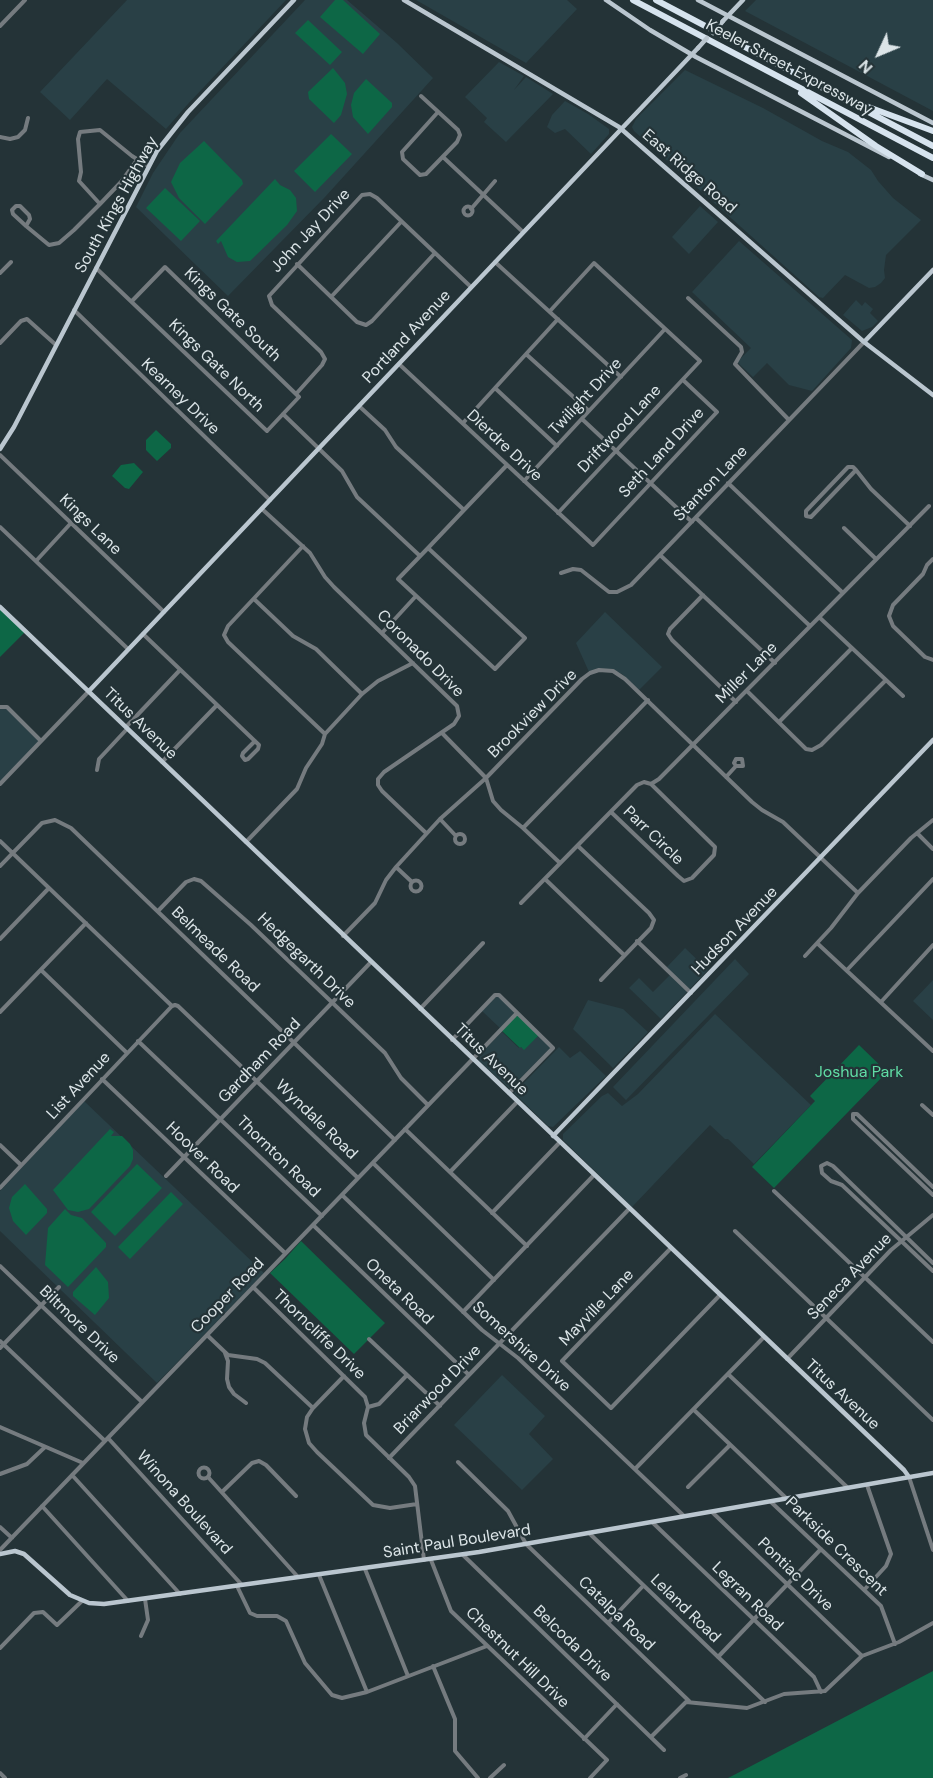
<!DOCTYPE html>
<html>
<head>
<meta charset="utf-8">
<style>
	body { margin:0 }
	#map { position:relative; width:933px; height:1778px; overflow:hidden; background:#243337; font-family:"DM Sans",sans-serif }
	canvas { display:block }
	.north { position:absolute; left:849px; top:24px; width:60px; height:60px; -webkit-text-stroke:4px #243337; paint-order:stroke; rotate:226deg; font-size:16px; font-weight:700; line-height:24px; text-align:center; color:#dce5e8 }
	.north::after { content:''; display:block; margin:auto; width:21px; height:27px; background:#dce5e8; clip-path:polygon(50% 0,100% 100%,50% 72%,0 100%) }
</style>
</head>
<body>
<div id="map">
<canvas width="933" height="1778"></canvas>
<div class="north">N</div>
</div>
<script>
const ctx = document.querySelector('canvas').getContext('2d');
ctx.lineJoin = 'round';
function paint(path, color) { ctx.fillStyle = color; ctx.fill(path, 'evenodd'); }
const toPath = rows => new Path2D(rows.map(r => 'M' + r).join(''));
function strokePath(path, color, width, dash) { ctx.strokeStyle = color; ctx.lineWidth = width; ctx.lineCap = dash ? 'butt' : 'round'; ctx.setLineDash(dash || []); ctx.stroke(path); }
function drawText(font, color, halo, rows, align = 'center') {
  ctx.font = font + ' "DM Sans",sans-serif'; ctx.lineWidth = 4.5; ctx.setLineDash([]); ctx.textBaseline = 'middle'; ctx.strokeStyle = halo; ctx.fillStyle = color; for (const [text, x, y, turn = 0] of rows) {
    ctx.save(); ctx.translate(x, y); ctx.rotate((+turn || 0) * Math.PI / 180); ctx.textAlign = isNaN(turn) ? turn : align; if (halo) ctx.strokeText(text, 0, 0); ctx.fillText(text, 0, 0); ctx.restore();
  }
}
paint(toPath([
	[127,0,286,0,187,105,166,129,107,79,70,120,40,92],
	[305,0,347,0,397,43,433,78,325,197,228,296,136,207,153,173,180,133],
	[416,0,567,0,577,9,526,63],
	[756,0,933,0,933,111,745,11],
	[499,62,524,76,514,90,526,77,553,94,506,142,484,122,487,118,465,97],
	[685,70,763,108,822,141,848,152,871,170,878,181,893,198,921,220,886,255,884,270,885,278,881,283,875,287,869,288,845,275,823,298,819,297,634,131,632,127,636,119],
	[565,101,588,114,609,129,609,134,591,154,565,129,555,133,547,127,552,115],
	[700,206,718,222,689,254,672,237],
	[739,241,852,340,851,348,812,391,789,385,767,363,753,377,737,362,751,348,692,292],
	[856,300,862,306,865,302,873,309,870,313,878,321,872,327,862,331,843,315],
	[605,612,662,667,639,690,622,674,614,670,601,669,589,672,576,643],
	[0,707,7,707,40,740,0,784],
	[685,948,708,970,661,1019,629,988,639,978,653,992,672,973,667,967],
	[735,959,749,974,626,1100,613,1087],
	[933,980,933,1020,913,1001],
	[496,997,499,997,514,1011,514,1014,500,1028,482,1011],
	[588,1000,623,1009,648,1032,613,1068,573,1029],
	[715,1014,811,1105,754,1164,728,1139,725,1139,710,1125,632,1207,563,1140,563,1134,602,1096,608,1093,622,1106,638,1094],
	[502,1032,519,1048,521,1047,524,1049,539,1035,551,1047,510,1089,479,1061,481,1053],
	[559,1047,570,1058,580,1051,606,1076,553,1127,548,1126,514,1093],
	[84,1101,264,1273,157,1383,0,1231,0,1191],
	[502,1375,545,1416,529,1434,553,1459,522,1490,454,1425]
]), '#294046');
paint(toPath([
	[335,0,343,0,380,34,363,54,320,17],
	[308,20,342,52,330,65,295,33],
	[333,68,345,83,347,94,341,115,334,123,309,99,308,92],
	[366,79,392,103,392,107,368,134,353,117,351,105,354,93],
	[331,134,352,154,315,192,294,171],
	[204,141,242,180,243,184,205,224,179,198,171,182,180,163],
	[275,179,280,185,290,190,296,198,297,211,287,225,250,261,237,262,228,257,221,241,218,244,216,241],
	[165,188,200,221,181,241,146,208],
	[156,430,171,444,171,448,157,461,146,450,146,440],
	[134,463,143,472,129,489,125,488,112,476,121,465],
	[0,607,26,631,0,657],
	[516,1016,518,1016,539,1035,524,1050,521,1047,520,1048,502,1031],
	[859,1045,887,1072,774,1188,752,1167,815,1101,810,1096],
	[110,1129,114,1132,111,1136,122,1136,130,1144,133,1150,133,1159,130,1166,89,1209,78,1212,68,1210,53,1190],
	[137,1164,162,1188,115,1236,91,1212],
	[25,1184,47,1209,47,1213,26,1235,13,1221,9,1208,12,1197],
	[171,1192,183,1204,130,1259,118,1247],
	[65,1209,71,1215,82,1218,106,1243,106,1247,68,1287,45,1265,48,1228],
	[301,1241,385,1323,354,1354,270,1273,285,1259],
	[96,1267,108,1282,109,1298,95,1315,73,1296,73,1292],
	[933,1671,933,1778,728,1778,732,1776]
]), '#0d6746');
strokePath(toPath([
	[0,26,25,0],
	[421,96,458,130,460,135,457,142,426,174,420,175,403,159,402,152,438,112],
	[0,137,10,139,18,137,25,130,28,118],
	[443,157,523,232],
	[100,204,79,181,81,172,78,139,80,132,100,130,132,156,148,166],
	[16,206,20,206,29,215,30,219,26,226,13,214,12,210,16,206],
	'463.5 211a4.5 4.5 0 1 1 9 0a4.5 4.5 0 1 1-9 0Z',
	[471,209,495,181],
	[26,226,49,245,59,243,74,230,100,204,121,182,137,160],
	[495,262,621,377],
	[297,264,357,322,366,325,372,321,435,253],
	[96,268,267,431,299,397,165,267,132,301],
	[0,273,11,262],
	[331,297,401,222],
	[688,298,741,347,742,352,735,364,789,420],
	[74,310,270,500],
	[550,311,594,263,700,361,558,513],
	[0,343,21,321,27,319,56,345],
	[526,354,589,411],
	[399,364,593,545,717,412,683,380],
	[495,388,557,446],
	[296,394,322,365,325,359,321,352,272,305,269,296,362,195,370,194,377,198,471,287],
	[359,406,385,430,396,447,464,510],
	[283,414,342,471,357,497,420,556],
	[582,419,692,522],
	[463,423,558,319],
	[0,455,164,612],
	[856,470,853,467,848,467,806,511,806,516,811,517,856,470,871,489,910,526],
	[524,481,665,329],
	[728,483,843,593],
	[262,509,310,553,325,577,334,587,457,706,459,716,454,724,384,772,378,779,378,785,382,791,426,833],
	[696,518,810,626],
	[0,527,128,649],
	[844,528,876,559],
	[303,546,228,626,224,635,228,642,325,734],
	[428,548,525,638,495,669,398,579,428,548,464,510,507,465],
	[660,555,775,663],
	[933,559,927,565,923,574,893,605,889,616,893,626,925,657,933,660],
	[36,561,71,523],
	[561,573,573,569,581,570,609,592,617,592,631,585,864,342],
	[703,595,670,629,668,634,672,640,736,702],
	[254,599,293,636,316,649,362,694],
	[819,617,903,696],
	[382,633,416,596],
	[143,634,259,745,258,749,248,759,245,760,242,756,243,753,255,741],
	[747,691,806,749,812,750,821,745,886,680],
	[0,707,7,707,40,740],
	[779,722,852,648],
	[126,727,180,670],
	[442,733,486,778,493,801,501,810,523,828,560,863],
	[162,762,217,705],
	[97,770,99,759,127,729],
	[726,777,736,766,743,766,742,759,736,759,734,763,736,766],
	[0,784,89,691],
	[611,812,678,876,684,881,692,878,714,855,715,847,651,784],
	[440,819,456,836],
	[523,828,648,700],
	[917,833,933,849],
	'455 839a5 5 0 1 1 10 0a5 5 0 1 1-10 0Z',
	[0,841,172,1006],
	[246,842,297,789,306,768,322,744,325,734,362,694,378,681,413,663],
	[578,846,649,913,654,920,651,928,601,980],
	[0,866,42,823,55,820,71,828,395,1140],
	[396,867,412,882],
	[545,879,624,955],
	'410.5 886a5.5 5.5 0 1 1 11 0a5.5 5.5 0 1 1-11 0Z',
	[521,903,637,785,644,782,651,784,659,779,929,506],
	[158,911,186,882,194,879,201,881,251,925,385,1053,401,1078,428,1105],
	[343,936,375,903,386,880,396,867,440,819,486,778,582,679,590,673,599,670,613,671,625,679,752,802,762,810,783,822,858,893],
	[0,939,49,888],
	[637,941,691,993],
	[817,943,933,1051],
	[805,956,831,928,858,893,911,838,933,820],
	[41,970,127,1053],
	[847,970,933,879],
	[881,1002,933,945],
	[420,1009,483,943],
	[0,1012,86,923],
	[452,1040,495,995,499,995,553,1048,509,1093],
	[138,1041,322,1216],
	[102,1079,285,1253],
	[922,1105,933,1115],
	[405,1129,527,1246],
	[0,1145,21,1165],
	[373,1163,494,1280],
	[450,1172,517,1102],
	[166,1176,371,962],
	[933,1187,857,1114,853,1114,853,1119,933,1195],
	[0,1188,172,1006,175,1005,178,1006,358,1178],
	[774,1191,933,1342],
	[342,1195,482,1330,518,1358,684,1516],
	[492,1213,560,1142],
	[313,1225,469,1375],
	[735,1231,933,1420],
	[671,1248,562,1361,611,1408,720,1295],
	[933,1263,833,1166,827,1163,821,1166,822,1173,831,1181,842,1185,933,1271],
	[0,1266,142,1402],
	[253,1287,365,1397,368,1407,364,1423,366,1435,409,1477,415,1486,424,1560],
	[463,1312,594,1175],
	[207,1335,228,1355,257,1359,265,1363,313,1408],
	[369,1339,440,1406],
	[0,1341,105,1441],
	[0,1348,59,1287],
	[225,1353,228,1361,227,1379,229,1387,234,1394,246,1403],
	[787,1359,891,1250,933,1215],
	[728,1374,848,1488],
	[344,1376,313,1408,307,1417,305,1429,309,1443,317,1452,373,1505,390,1508,417,1504],
	[368,1407,379,1404,407,1375],
	[694,1410,786,1498],
	[0,1427,83,1463],
	[108,1438,242,1585],
	[389,1458,629,1209],
	[458,1462,508,1511,526,1544,689,1701],
	'198.5 1473a5.5 5.5 0 1 1 11 0a5.5 5.5 0 1 1-11 0Z',
	[635,1469,764,1337],
	[0,1474,27,1464,45,1447],
	[72,1475,180,1594],
	[208,1477,298,1577],
	[909,1477,933,1550],
	[688,1487,730,1445],
	[222,1492,252,1463,259,1461,266,1465,296,1496],
	[771,1502,881,1606,895,1644],
	[42,1506,128,1601],
	[712,1512,862,1656],
	[652,1522,814,1677,821,1692],
	[0,1527,12,1538],
	[589,1533,765,1702],
	[0,1550,517,1013],
	[463,1555,664,1750],
	[431,1560,451,1611,607,1760,590,1778],
	[365,1569,408,1676],
	[319,1575,367,1692],
	[237,1586,250,1613,257,1616,277,1616,286,1621,305,1663,332,1695,342,1698,367,1692,487,1646],
	[864,1590,886,1566,891,1554,867,1485],
	[608,1623,643,1586],
	[141,1636,148,1620,145,1599],
	[0,1648,34,1613,43,1612,57,1625,82,1601],
	[718,1657,821,1549],
	[433,1666,455,1719,455,1751,478,1778],
	[651,1737,686,1702,747,1708,784,1694,825,1691,862,1656,899,1642,933,1623],
	[584,1739,617,1704],
	[0,1773,5,1778],
	[490,1778,504,1765],
	[680,1778,686,1775]
]), '#757b7f', 4);
strokePath(toPath([
	[404,0,619,127,864,342,933,395],
	[606,0,650,30,696,57,889,157],
	[698,0,933,123],
	[723,21,743,0],
	[920,174,933,180],
	[864,342,933,270],
	[0,449,14,427,157,151,188,112,294,0],
	[0,607,904,1470,909,1477],
	[89,691,698,48],
	[553,1136,933,740],
	[0,1554,15,1551,24,1554,70,1595,89,1603,104,1604,479,1552,933,1473]
]), '#bac6cf', 4.5);
strokePath(toPath([
	[633,0,933,158],
	[656,0,933,146],
	[801,93,876,146,922,174],
	[863,105,933,131]
]), '#d6e3ee', 6);
strokePath(toPath([
	[713,33,723,21],
	[698,48,707,38]
]), '#bac6cf', 4.5);
drawText('16px', '#dce5e8', '#243337', [
	["Keeler Street Expressway",789,68,28],
	["East Ridge Road",689,172,41],
	["South Kings Highway",117,205,-61],
	["John Jay Drive",311,231,-47],
	["Kings Gate South",232,315,44],
	["Portland Avenue",407,337,-47],
	["Kings Gate North",216,366,44],
	["Kearney Drive",180,397,44],
	["Twilight Drive",586,397,-47],
	["Driftwood Lane",620,429,-47],
	["Dierdre Drive",504,446,43],
	["Seth Land Drive",662,453,-47],
	["Stanton Lane",711,484,-46],
	["Kings Lane",90,525,44],
	["Coronado Drive",420,654,45],
	["Miller Lane",747,673,-45],
	["Brookview Drive",533,714,-45],
	["Titus Avenue",140,724,44],
	["Parr Circle",653,836,44],
	["Hudson Avenue",735,931,-46],
	["Belmeade Road",215,950,44],
	["Hedgegarth Drive",306,961,44],
	["Titus Avenue",491,1060,44],
	["Gardham Road",260,1061,-46],
	["List Avenue",79,1086,-47],
	["Wyndale Road",316,1120,44],
	["Thornton Road",278,1157,44],
	["Hoover Road",202,1158,44],
	["Seneca Avenue",850,1277,-46],
	["Oneta Road",399,1292,44],
	["Cooper Road",228,1296,-46],
	["Mayville Lane",597,1308,-46],
	["Biltmore Drive",79,1325,44],
	["Thorncliffe Drive",319,1335,44],
	["Somershire Drive",521,1347,42],
	["Briarwood Drive",438,1390,-46],
	["Titus Avenue",842,1395,43],
	["Winona Boulevard",184,1503,48],
	["Saint Paul Boulevard",457,1542,-9],
	["Parkside Crescent",836,1547,44],
	["Pontiac Drive",795,1575,44],
	["Legran Road",747,1597,44],
	["Leland Road",685,1609,44],
	["Catalpa Road",616,1614,44],
	["Belcoda Drive",572,1644,44],
	["Chestnut Hill Drive",517,1658,44]
]);
drawText('16px', '#60dda5', '#243337', [
	["Joshua Park",859,1073]
]);
</script>
</body>
</html>
